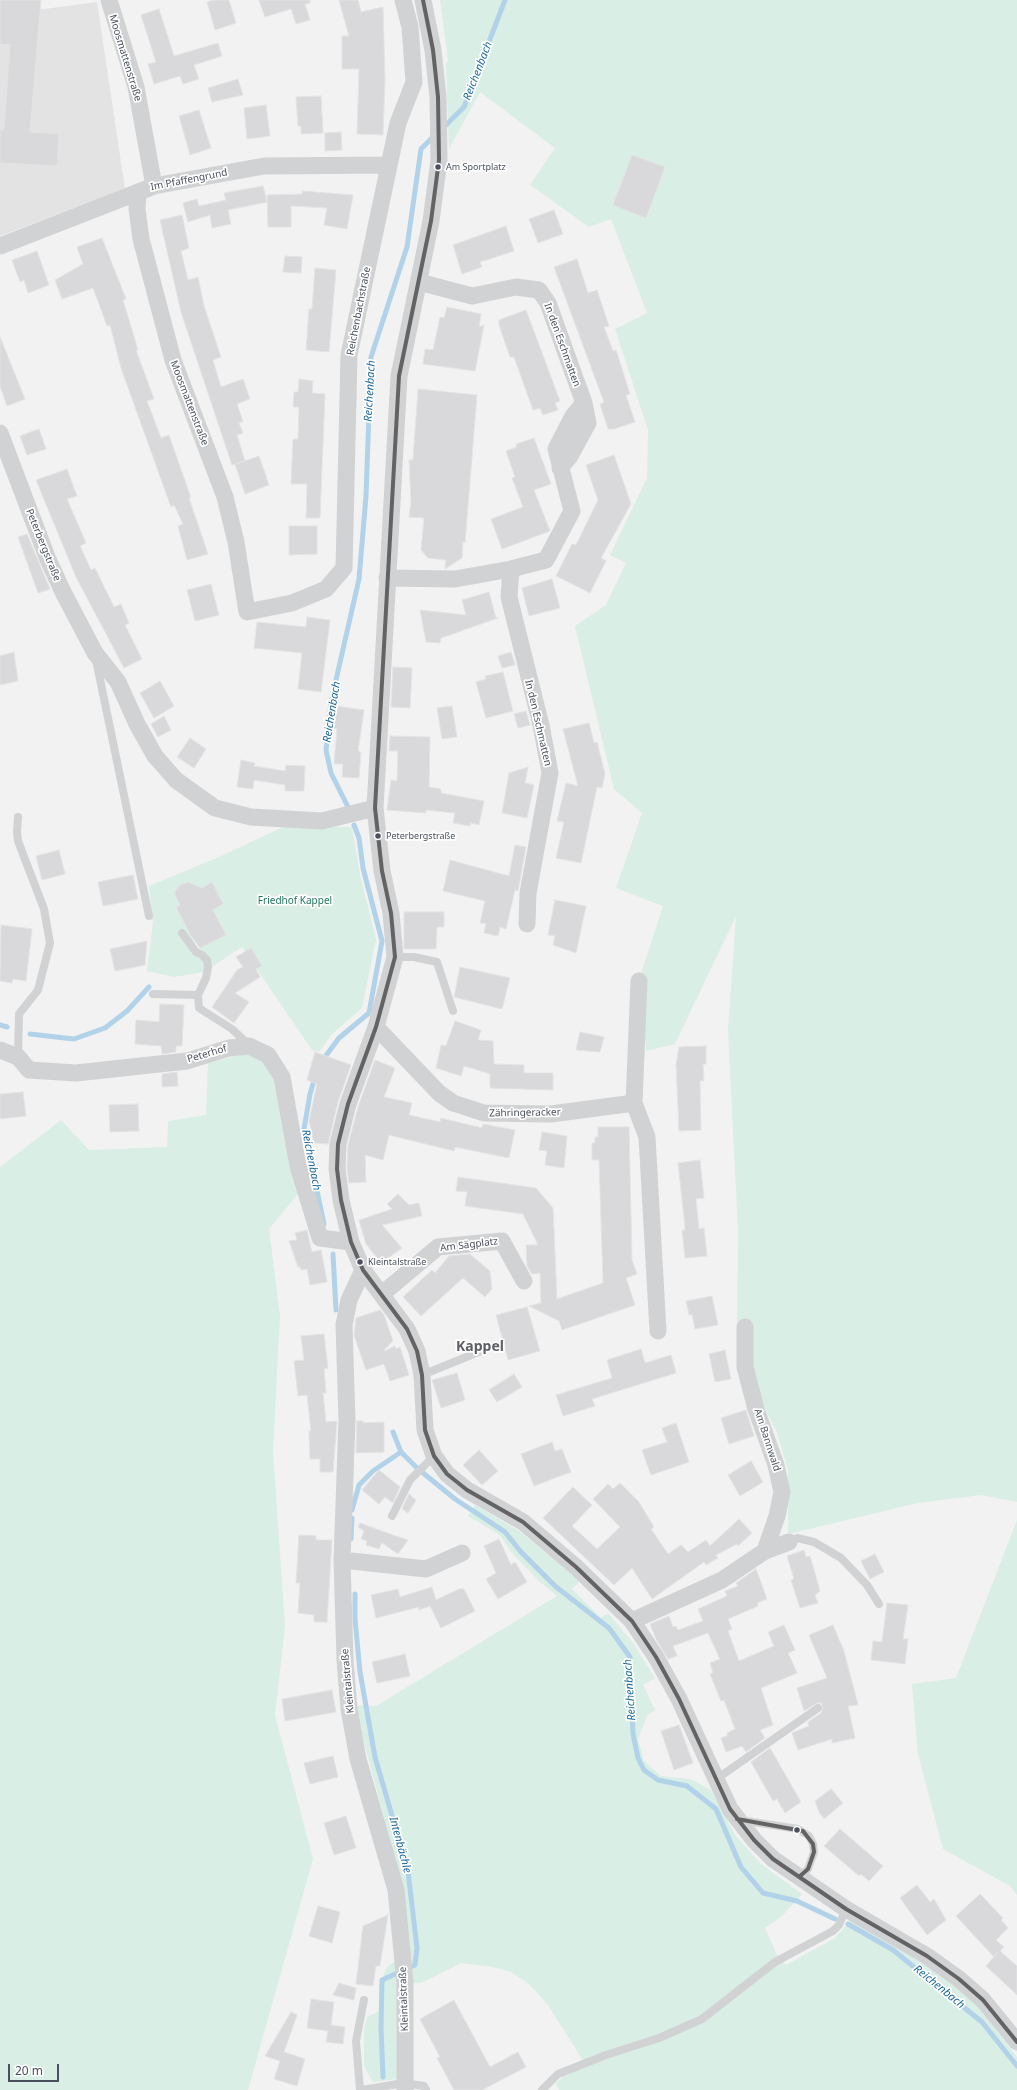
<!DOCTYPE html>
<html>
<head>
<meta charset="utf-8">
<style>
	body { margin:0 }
	#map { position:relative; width:1017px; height:2090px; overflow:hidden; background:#f2f2f2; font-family:"Noto Sans",sans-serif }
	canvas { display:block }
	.scale { position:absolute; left:8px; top:2064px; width:51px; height:18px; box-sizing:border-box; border:2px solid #4a505c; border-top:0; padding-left:5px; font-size:12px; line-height:14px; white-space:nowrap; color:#4a505c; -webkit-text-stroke:3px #fff; paint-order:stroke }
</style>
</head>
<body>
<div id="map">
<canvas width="1017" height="2090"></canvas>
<div class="scale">20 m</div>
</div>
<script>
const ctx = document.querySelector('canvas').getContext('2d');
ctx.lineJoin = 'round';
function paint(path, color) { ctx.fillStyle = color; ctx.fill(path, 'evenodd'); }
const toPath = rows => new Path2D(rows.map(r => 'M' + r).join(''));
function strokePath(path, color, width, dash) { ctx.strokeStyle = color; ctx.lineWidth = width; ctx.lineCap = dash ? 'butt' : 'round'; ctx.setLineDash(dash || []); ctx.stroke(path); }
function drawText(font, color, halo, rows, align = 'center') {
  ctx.font = font + ' "Noto Sans",sans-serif'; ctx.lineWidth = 3.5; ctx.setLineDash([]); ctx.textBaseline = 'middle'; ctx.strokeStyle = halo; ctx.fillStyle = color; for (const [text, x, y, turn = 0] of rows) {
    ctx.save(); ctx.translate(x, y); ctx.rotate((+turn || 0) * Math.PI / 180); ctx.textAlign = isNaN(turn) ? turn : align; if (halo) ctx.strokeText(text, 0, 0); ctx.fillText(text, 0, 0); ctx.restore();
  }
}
paint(toPath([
	[97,2,125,189,0,236,0,44,10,45,37,10]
]), '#e4e3e3');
paint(toPath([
	[440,0,1017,0,1017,1502,981,1495,918,1503,788,1534,788,1470,777,1433,758,1394,737,1326,738,1230,728,1030,736,916,675,1044,646,1051,640,977,663,906,616,888,642,813,614,789,575,626,606,605,626,563,610,555,647,478,648,430,615,329,647,313,611,219,589,227,530,185,555,148,480,92,449,149,446,64,448,60],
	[283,827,352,827,360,875,376,939,362,1008,332,1034,319,1052,312,1050,242,947,204,972,174,977,147,971,153,922,149,886,221,856],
	[188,882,195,885,198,890,212,883,223,904,213,910,225,935,198,949,176,907,180,905,175,895,175,891,180,885],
	[252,1052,275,1072,298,1194,269,1229,280,1316,273,1452,285,1626,275,1715,313,1859,248,2090,0,2090,0,1167,61,1120,89,1150,167,1147,168,1121,206,1115,208,1063],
	[475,1505,519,1531,580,1581,572,1589,601,1618,608,1613,633,1643,655,1678,643,1685,655,1710,647,1716,638,1739,644,1761,661,1776,690,1779,711,1790,735,1835,761,1864,802,1894,781,1917,765,1928,778,1957,786,1965,835,1938,850,1921,923,1963,953,1985,979,2007,1017,2057,1017,2090,559,2090,556,2083,565,2075,582,2066,582,2059,548,2005,528,1983,511,1972,493,1967,461,1963,421,1983,412,1983,402,1884,354,1705,376,1706,557,1596,539,1581,511,1552,500,1535,468,1516],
	[1017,1520,1017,1895,1010,1886,943,1849,918,1754,912,1684,956,1678],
	[395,1961,398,1985,398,2079,373,2082,364,2066,364,2030,367,2017,380,2011,380,1983,387,1967]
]), '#d9eee5');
strokePath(toPath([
	[443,128,464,107,505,0],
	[348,807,331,773,326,750,331,702,359,579,366,496,371,357,407,247,421,149,434,136],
	[0,1025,7,1027],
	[30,1034,74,1039,105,1028,127,1011,149,987],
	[322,1061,339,1038,369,1013,382,941,363,868,359,838,354,825],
	[315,1077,310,1094,304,1129,324,1224],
	[333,1254,336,1310],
	[393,1432,401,1452,417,1468,455,1499,505,1532,521,1552,555,1586,609,1628,630,1657,633,1734,638,1758,644,1770,658,1780,687,1786,716,1809,741,1867,763,1893,797,1901,835,1919],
	[352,1510,359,1485,373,1471,401,1452],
	[351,1539,352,1518],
	[355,1594,355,1619,360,1672,375,1757,408,1871,417,1948,415,1965,382,1980,381,2028,383,2077],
	[848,1924,893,1950,982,2022,1017,2066]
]), '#b1d2e8', 5);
const building = toPath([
	[0,0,41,0,30,132,59,134,57,166,0,163,0,130,4,130,10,45,0,44,0,0],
	[214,0,229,0,236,23,215,30,207,2,214,0],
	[259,0,310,0,310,3,305,4,310,20,296,24,291,9,265,17,259,0],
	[339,0,358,0,361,12,383,7,385,79,383,135,357,134,359,69,342,69,342,36,349,36,339,0],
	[159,9,174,56,218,43,222,56,194,65,199,79,183,84,180,76,154,84,148,64,156,62,141,15,159,9],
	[238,79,243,95,212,102,208,88,238,79],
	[321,96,323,133,301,134,301,126,298,126,296,97,321,96],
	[266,105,270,136,247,139,244,108,266,105],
	[199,110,211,148,190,155,179,116,199,110],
	[341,132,342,150,325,151,325,133,341,132],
	[632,155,665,167,646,218,613,205,632,155],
	[263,186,267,202,228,210,231,224,212,228,210,215,188,222,183,203,197,199,199,206,226,200,224,193,263,186],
	[302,191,353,195,347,229,324,225,327,208,291,206,291,227,268,227,267,195,302,194,302,191],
	[554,210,563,234,538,243,529,219,554,210],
	[182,215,189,248,181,251,188,280,198,277,204,306,221,357,213,360,221,387,243,379,250,399,237,404,243,421,239,423,243,433,237,435,245,461,232,465,181,312,160,220,182,215],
	[506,226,514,251,480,262,482,267,462,274,453,245,506,226],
	[102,238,126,299,123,300,138,350,136,350,154,399,147,401,161,438,169,435,191,498,189,498,208,554,187,560,178,526,183,524,174,505,171,507,121,368,110,325,107,326,93,288,62,299,55,280,83,264,77,247,102,238],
	[37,251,49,285,28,293,24,280,20,282,12,260,37,251],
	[285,256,302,257,301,273,283,272,285,256],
	[577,259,588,293,597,290,609,326,604,327,613,351,616,350,630,394,626,395,635,422,614,429,608,429,600,404,604,402,554,267,577,259],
	[315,268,336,270,329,352,306,350,309,309,312,309,315,268],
	[447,307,481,314,479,327,484,325,475,371,423,364,425,349,433,350,440,317,444,318,447,307],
	[526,310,560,401,555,403,558,410,543,415,540,408,533,410,514,357,510,357,499,325,499,320,526,310],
	[0,337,25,399,7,406,0,386,0,337],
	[299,379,313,381,312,393,325,394,320,518,306,518,307,484,291,484,293,439,298,439,299,407,293,407,294,392,298,392,299,379],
	[418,389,477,395,465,543,463,542,462,558,445,569,446,560,428,558,421,550,424,518,409,517,411,503,409,460,413,460,418,389],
	[39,429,46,449,27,455,20,436,39,429],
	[534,438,551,484,534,490,550,531,502,549,491,519,523,507,512,478,515,477,506,451,517,447,516,444,534,438],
	[614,455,631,504,601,558,606,561,590,593,556,576,572,544,576,545,598,500,586,465,614,455],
	[259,456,269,485,245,494,235,464,259,456],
	[67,469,77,496,67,499,86,543,80,546,91,570,95,568,114,607,121,604,129,623,125,625,142,659,124,668,76,577,36,480,67,469],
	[289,526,317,526,317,554,289,555,289,526],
	[27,534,50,589,38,593,18,537,27,534],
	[552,579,560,608,529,616,522,588,552,579],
	[211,584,219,615,195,621,187,590,211,584],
	[489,592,496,618,498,618,441,638,440,643,426,642,420,610,466,615,462,600,489,592],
	[307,617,330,620,321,692,298,689,302,653,254,648,257,622,306,627,307,617],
	[14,652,18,681,0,685,0,656,14,652],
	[511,652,515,665,502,668,498,656,511,652],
	[393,667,412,668,410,708,391,707,393,667],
	[503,672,513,711,486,718,476,682,486,679,485,676,503,672],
	[160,681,174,706,154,718,140,693,160,681],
	[336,706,364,710,358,751,361,752,359,778,342,777,343,764,334,764,337,729,333,728,336,706],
	[452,706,457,737,442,739,437,708,452,706],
	[526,711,530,725,518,728,514,714,526,711],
	[164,716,171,730,158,737,151,724,164,716],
	[589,723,594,743,597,742,605,774,602,788,597,787,581,863,556,858,564,822,557,821,566,783,578,786,563,729,589,723],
	[390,736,430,737,429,787,441,789,441,793,484,801,479,825,471,823,470,826,453,823,455,813,426,810,426,813,387,810,391,780,397,781,398,751,389,751,390,736],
	[190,738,206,749,194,768,177,757,190,738],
	[241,760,255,763,254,766,285,771,286,765,305,766,304,791,285,791,285,785,254,780,253,789,237,787,241,760],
	[528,767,525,783,534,785,527,818,502,813,509,773,528,767],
	[515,845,526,847,518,891,515,890,506,929,500,927,498,936,484,933,486,924,480,923,485,901,443,891,450,860,509,876,515,845],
	[59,850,65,874,42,880,36,856,59,850],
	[133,875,138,899,103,906,98,882,133,875],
	[188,882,202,888,212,882,223,904,213,910,226,935,200,948,191,936,176,907,180,905,175,895,175,891,180,885,188,882],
	[555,900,586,906,576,953,553,945,555,936,548,935,555,900],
	[404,912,444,912,444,927,437,927,436,949,404,949,404,912],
	[1,925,32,929,26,981,13,979,12,983,0,981,1,925],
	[147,941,145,965,115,971,110,949,147,941],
	[251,948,262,966,256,969,260,977,235,993,249,1002,234,1023,212,1007,237,970,243,967,236,957,251,948],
	[460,967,510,978,502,1009,454,997,460,967],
	[160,1004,184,1005,182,1046,176,1046,176,1052,162,1054,161,1046,135,1044,136,1020,159,1022,160,1004],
	[455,1021,481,1030,478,1040,493,1041,494,1064,524,1065,524,1073,553,1073,553,1090,490,1088,490,1074,464,1066,461,1076,436,1068,441,1045,446,1046,455,1021],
	[580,1032,604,1037,600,1052,576,1050,580,1032],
	[706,1046,706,1064,703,1064,704,1081,700,1081,701,1130,679,1131,676,1065,679,1047,706,1046],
	[315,1052,351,1065,338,1102,328,1144,314,1143,309,1121,317,1084,307,1080,315,1052],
	[375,1060,395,1068,384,1097,412,1103,409,1115,440,1122,441,1118,482,1128,483,1124,515,1130,509,1158,455,1147,454,1151,389,1135,383,1160,365,1155,366,1182,349,1183,347,1169,348,1145,358,1107,375,1060],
	[177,1072,178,1086,162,1087,162,1074,177,1072],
	[23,1092,26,1116,0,1119,0,1094,23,1092],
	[138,1104,139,1131,110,1132,109,1105,138,1104],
	[598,1127,629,1127,632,1260,637,1274,626,1278,635,1305,562,1330,559,1321,529,1306,541,1303,540,1273,532,1274,527,1266,526,1245,538,1245,523,1214,465,1206,467,1192,456,1191,458,1177,536,1188,553,1208,557,1299,603,1283,599,1160,592,1160,592,1143,595,1143,595,1137,598,1137,598,1127],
	[542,1132,567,1136,564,1168,545,1165,547,1151,539,1150,542,1132],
	[700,1160,704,1198,696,1199,699,1229,704,1228,707,1256,685,1258,682,1230,685,1230,684,1218,678,1163,700,1160],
	[398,1194,409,1205,419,1203,422,1216,382,1225,402,1248,381,1263,366,1244,359,1220,392,1209,387,1204,398,1194],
	[307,1230,312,1252,321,1250,327,1282,310,1285,307,1269,301,1270,300,1267,298,1267,289,1241,297,1240,295,1233,307,1230],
	[470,1254,490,1271,492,1289,485,1297,463,1278,421,1316,403,1297,432,1270,435,1273,449,1256,470,1254],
	[712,1296,718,1325,695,1329,692,1314,689,1315,686,1301,712,1296],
	[527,1307,540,1351,508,1360,496,1315,527,1307],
	[380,1310,384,1315,393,1341,384,1350,385,1351,395,1346,396,1349,400,1347,409,1375,390,1381,384,1364,366,1370,354,1335,356,1318,380,1310],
	[324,1334,328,1368,324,1369,326,1393,323,1393,326,1422,337,1421,333,1472,320,1472,320,1459,310,1459,309,1431,311,1431,307,1395,298,1396,294,1361,304,1360,301,1336,324,1334],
	[641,1349,645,1363,671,1355,676,1373,592,1399,595,1406,563,1416,556,1395,612,1378,607,1360,641,1349],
	[725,1350,731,1379,715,1382,709,1354,725,1350],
	[457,1373,465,1400,441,1408,432,1380,457,1373],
	[514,1374,522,1387,497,1402,489,1390,514,1374],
	[746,1410,754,1436,729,1444,721,1418,746,1410],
	[357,1421,363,1421,363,1423,384,1422,384,1452,356,1453,357,1421],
	[676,1423,689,1462,651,1475,642,1450,667,1442,662,1428,676,1423],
	[552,1442,555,1451,562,1449,571,1472,534,1486,521,1454,552,1442],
	[479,1450,498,1471,482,1485,463,1465,479,1450],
	[751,1461,763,1482,740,1496,728,1475,751,1461],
	[379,1470,400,1487,393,1503,385,1497,379,1504,362,1490,379,1470],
	[620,1483,639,1502,654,1527,651,1529,668,1554,681,1545,688,1552,706,1540,710,1546,739,1519,752,1533,738,1546,737,1544,716,1555,718,1558,706,1565,704,1562,652,1599,632,1568,614,1585,543,1518,573,1487,592,1505,572,1526,597,1549,620,1527,593,1499,608,1484,613,1489,620,1483],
	[409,1494,416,1500,408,1513,402,1509,409,1494],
	[360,1523,393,1535,408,1540,398,1554,382,1543,379,1549,366,1545,367,1541,361,1539,364,1531,358,1527,360,1523],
	[299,1535,316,1536,316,1540,332,1540,327,1622,314,1622,314,1615,298,1613,300,1583,296,1583,299,1535],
	[499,1539,511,1565,515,1562,527,1582,498,1599,486,1579,496,1573,484,1546,499,1539],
	[804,1550,806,1557,810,1556,820,1591,815,1595,818,1603,800,1608,791,1580,794,1579,787,1556,804,1550],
	[875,1554,884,1572,870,1579,861,1561,875,1554],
	[756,1569,767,1599,757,1603,758,1606,728,1619,732,1629,728,1631,739,1661,774,1646,768,1632,784,1625,795,1650,788,1653,797,1673,761,1688,773,1725,760,1730,765,1738,746,1752,742,1746,726,1752,721,1738,727,1736,727,1733,735,1729,724,1700,721,1701,710,1674,713,1673,710,1663,720,1659,708,1633,673,1646,677,1656,668,1659,656,1639,650,1624,669,1616,673,1627,676,1626,678,1630,703,1621,698,1609,727,1596,725,1591,738,1586,736,1583,756,1569],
	[432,1587,436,1600,459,1589,464,1589,475,1611,441,1628,430,1606,419,1610,419,1607,376,1618,371,1595,398,1589,400,1597,432,1587],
	[887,1603,908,1605,903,1639,908,1639,905,1664,871,1660,873,1641,882,1642,887,1603],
	[833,1625,844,1651,858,1705,848,1706,855,1738,832,1743,832,1739,798,1750,792,1733,809,1726,808,1722,821,1713,823,1708,821,1703,817,1703,804,1711,797,1688,827,1678,809,1635,833,1625],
	[405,1654,410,1676,377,1683,372,1662,405,1654],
	[332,1690,336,1712,285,1721,282,1699,332,1690],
	[679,1725,693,1763,674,1770,661,1731,679,1725],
	[770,1748,801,1802,785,1813,777,1799,773,1801,751,1762,770,1748],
	[333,1756,338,1777,310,1784,304,1763,333,1756],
	[831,1789,843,1803,824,1819,819,1812,815,1801,831,1789],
	[346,1816,356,1848,334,1855,324,1823,346,1816],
	[840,1829,883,1866,869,1881,861,1874,859,1876,824,1846,840,1829],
	[917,1885,930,1902,934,1899,946,1920,927,1935,900,1898,917,1885],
	[980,1894,1003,1918,1001,1920,1008,1928,996,1940,1004,1947,1000,1951,1017,1966,1017,1995,986,1966,999,1951,994,1957,956,1916,980,1894],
	[318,1906,340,1912,332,1943,309,1936,318,1906],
	[388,1915,380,1966,376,1966,373,1986,356,1984,363,1926,388,1915],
	[339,1983,356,1988,354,2000,333,1995,339,1983],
	[311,1999,334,2002,331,2025,345,2027,343,2044,326,2042,328,2031,307,2028,311,1999],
	[454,2000,490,2067,518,2052,526,2067,482,2090,454,2090,437,2058,440,2057,420,2019,454,2000],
	[291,2012,297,2015,284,2052,305,2059,297,2086,274,2079,280,2061,265,2056,291,2012]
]);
paint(building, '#d9d9db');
strokePath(building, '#e3e3e4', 1);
strokePath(toPath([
	[96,660,149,916],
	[182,933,196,952,202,955,207,960,208,967,206,978,198,995,199,1008,232,1029,249,1045],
	[395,957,414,957,437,962,453,1011],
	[153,994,198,995],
	[18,1057,19,1014,38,990,50,943,44,909,18,841,17,832,18,817],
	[422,1375,491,1347],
	[392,1516,410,1480,434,1456],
	[789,1542,797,1538,814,1542,841,1558,867,1585,879,1604],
	[715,1780,818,1708],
	[740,1820,798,1829,809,1836,813,1844,814,1852,808,1869,799,1877],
	[360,2090,356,2041,364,2000],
	[362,2090,404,2083,424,2086,426,2090],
	[542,2090,558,2074,606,2055,659,2038,702,2019,775,1962,833,1931,839,1925,846,1909]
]), '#d1d2d4', 8);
strokePath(toPath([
	[109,0,136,87,154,186],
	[423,0,433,50,438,97,439,160,431,221,399,376,375,808,382,871,391,913,395,957,376,1027,348,1104,338,1144,337,1169,341,1200,351,1242,363,1270,407,1329,417,1351,422,1375,425,1430,434,1456,447,1474,467,1490,523,1522,576,1567,632,1621,656,1657,679,1699,730,1809,754,1840,773,1859,846,1909,927,1956,959,1979,983,2000,1017,2042],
	[138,192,137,209,141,239,173,360,225,497,236,542,247,612,292,603,326,589,344,568,349,355,398,123,414,82,410,27,403,0],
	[0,246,154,186,264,166,388,165],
	[419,282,472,296,516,287,539,290,548,303,584,403,588,423,570,456,560,468],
	[0,433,47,557,62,590,95,653,118,682,137,724,155,756,176,780,215,808,251,817,322,821,375,808],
	[511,569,509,597,541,725,550,773,528,893,527,924],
	[387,578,455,579,511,569,546,560,572,511,556,449,573,416,584,403],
	[639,981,634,1103,647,1137,658,1331],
	[376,1027,439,1093,453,1103,484,1113,551,1114,634,1103],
	[0,1050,18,1057,29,1070,76,1073,187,1061,229,1048,249,1046,268,1055,282,1077,298,1166,320,1238,351,1242],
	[363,1270,349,1300,344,1325,347,1420,342,1560,345,1660,349,1709,358,1759,396,1890,405,1983,405,2090],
	[382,1294,438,1247,502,1241,524,1281],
	[745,1327,745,1367,756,1409,776,1465,782,1492,777,1516,765,1551],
	[342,1560,426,1569,462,1553],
	[632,1621,722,1580,765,1551,789,1542]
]), '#d1d2d4', 17);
strokePath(toPath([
	[423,0,433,50,438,97,439,160,431,221,399,376,375,808,382,871,391,913,395,957,376,1027,348,1104,338,1144,337,1169,341,1200,351,1242,363,1270,407,1329,417,1351,422,1375,425,1430,434,1456,447,1474,467,1490,523,1522,576,1567,632,1621,656,1657,679,1699,730,1809,754,1840,773,1859,846,1909,927,1956,959,1979,983,2000,1017,2042],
	[737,1819,803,1831,813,1844,814,1852,808,1869,799,1877]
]), '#646363', 4);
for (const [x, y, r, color] of [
	[438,167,3.5,"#4a505c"],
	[378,836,3.5,"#4a505c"],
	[360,1262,3.5,"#4a505c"],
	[797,1830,3.5,"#4a505c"]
]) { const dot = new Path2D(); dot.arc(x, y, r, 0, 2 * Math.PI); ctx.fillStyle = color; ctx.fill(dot); strokePath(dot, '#fff', 1.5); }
drawText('9px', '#4a505c', '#fff', [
	["Am Sportplatz",446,167],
	["Peterbergstraße",386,836],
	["Kleintalstraße",368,1262]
], 'left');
drawText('10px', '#4a505c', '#fff', [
	["Moosmattenstraße",125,58,73],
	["Im Pfaffengrund",189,180,-11],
	["Reichenbachstraße",359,311,-79],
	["In den Eschmatten",562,345,70],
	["Moosmattenstraße",189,403,69],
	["Peterbergstraße",43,545,68],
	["In den Eschmatten",538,723,77],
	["Peterhof",207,1054,-16],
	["Zähringeracker",525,1113,-1],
	["Am Sägplatz",469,1245,-7],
	["Am Bannwald",767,1440,72],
	["Kleintalstraße",348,1681,-95],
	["Kleintalstraße",404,1999,-92]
]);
drawText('10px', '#21775d', '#fff', [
	["Friedhof Kappel",295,901]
]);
drawText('italic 11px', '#1b699f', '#fff', [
	["Reichenbach",478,71,-69],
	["Reichenbach",370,391,-87],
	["Reichenbach",332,712,-81],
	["Reichenbach",311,1160,79],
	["Reichenbach",630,1690,-94],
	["Intenbächle",400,1845,75],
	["Reichenbach",939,1987,39]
]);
drawText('bold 14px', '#5e5f65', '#fff', [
	["Kappel",480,1347]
]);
</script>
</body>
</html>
